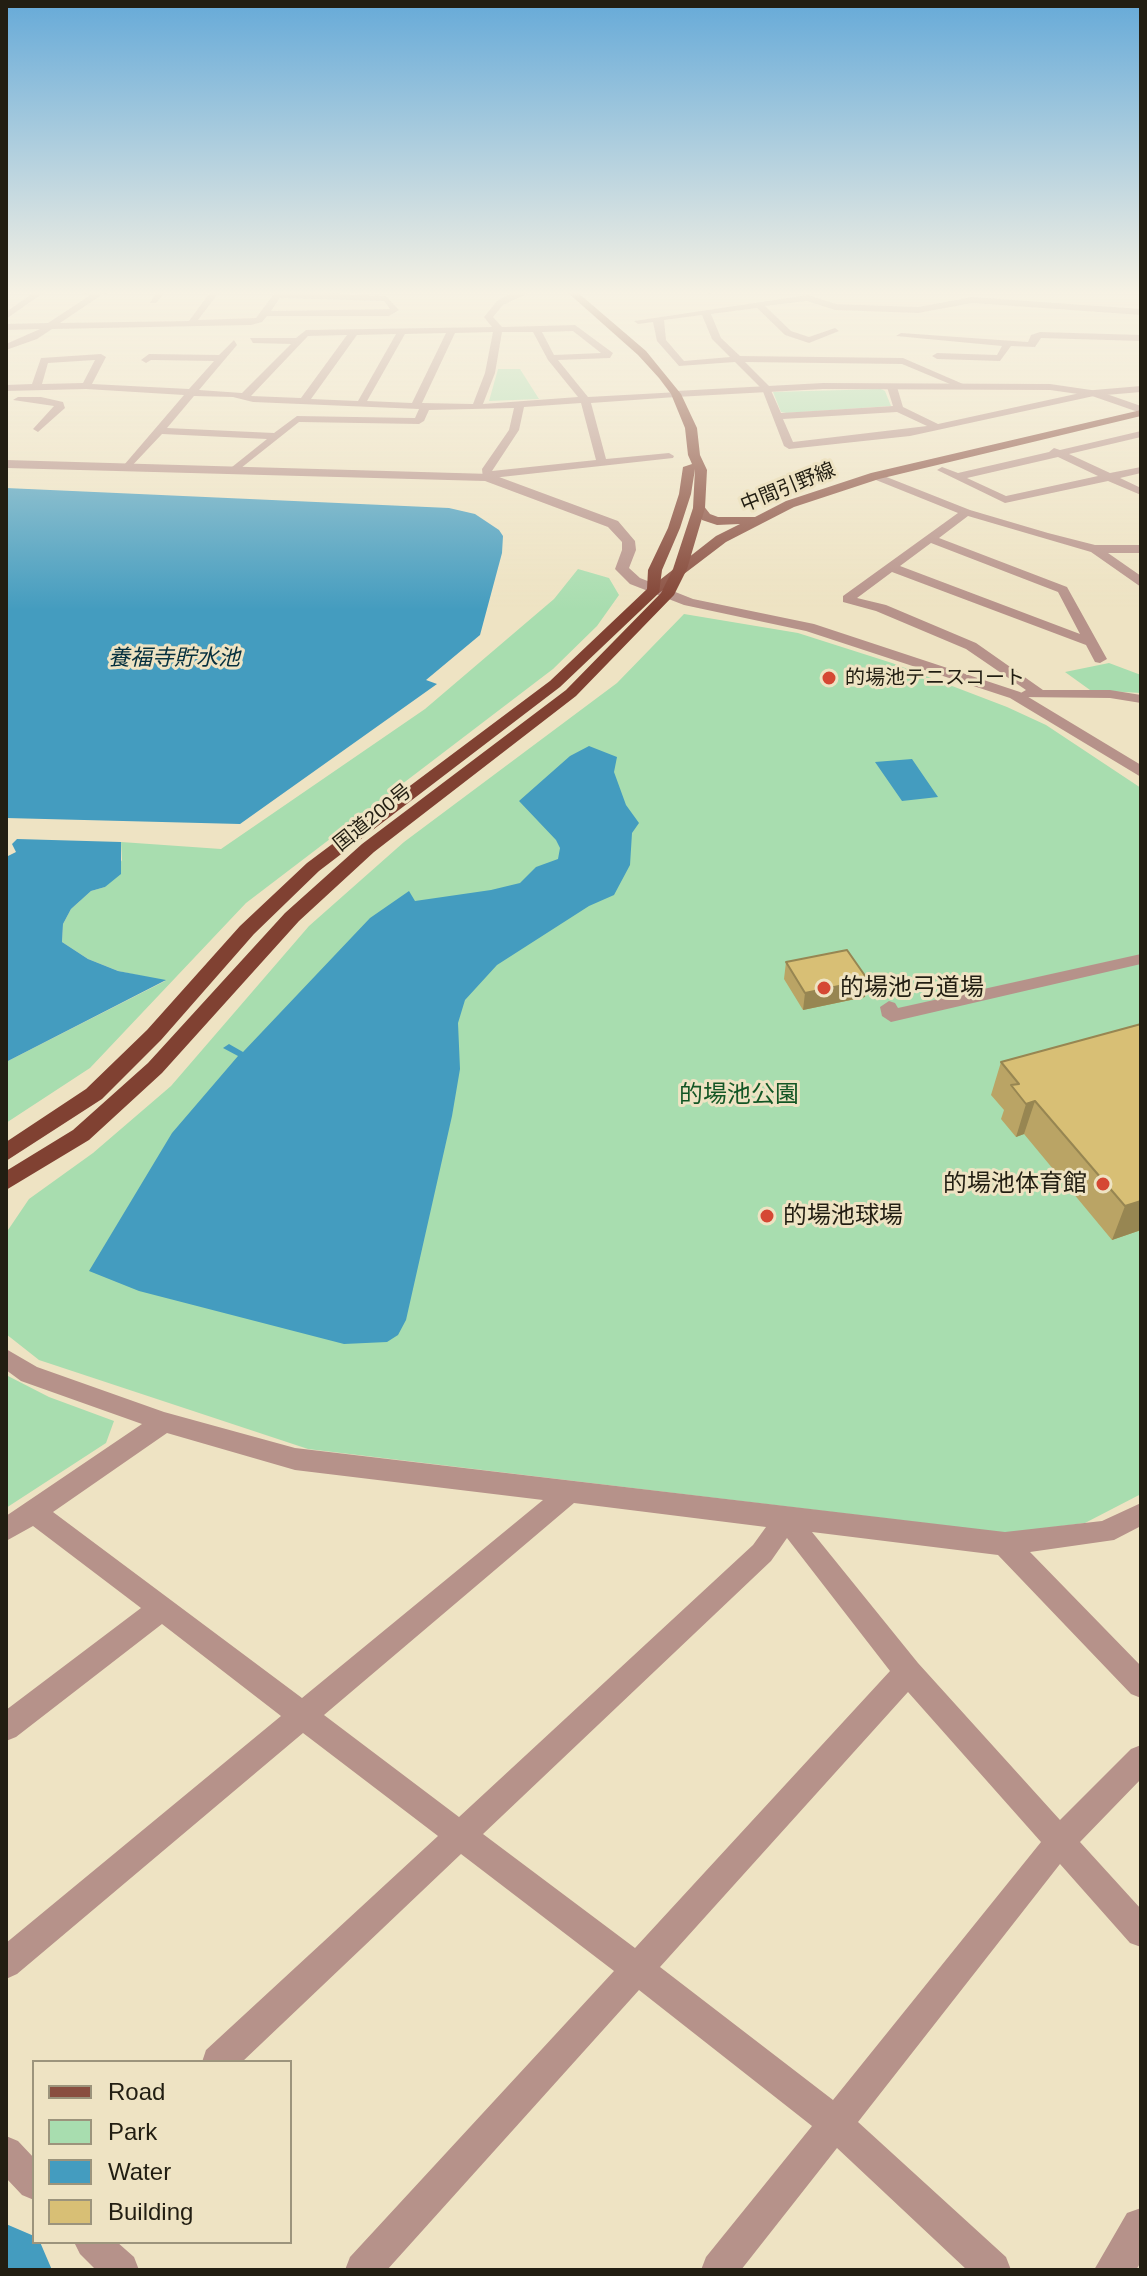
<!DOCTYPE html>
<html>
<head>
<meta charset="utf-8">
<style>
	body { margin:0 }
	#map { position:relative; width:1147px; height:2276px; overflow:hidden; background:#eee3c3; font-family:Helvetica,sans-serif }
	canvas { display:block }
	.frame { position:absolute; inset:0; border:8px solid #221e12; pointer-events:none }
	.legend { position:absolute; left:32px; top:2060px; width:260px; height:184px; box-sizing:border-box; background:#eee3c3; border:2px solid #9c947c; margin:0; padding:10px 14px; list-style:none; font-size:24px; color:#221e12 }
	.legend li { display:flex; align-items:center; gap:16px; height:40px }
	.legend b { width:40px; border:2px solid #9c947c }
</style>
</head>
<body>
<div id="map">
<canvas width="1147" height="2276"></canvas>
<div class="frame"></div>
<ul class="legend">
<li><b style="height:10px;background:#894e40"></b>Road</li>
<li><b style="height:22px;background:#a8ddaf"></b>Park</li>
<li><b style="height:22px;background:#449cbf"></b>Water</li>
<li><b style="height:22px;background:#d8bf75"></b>Building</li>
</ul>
</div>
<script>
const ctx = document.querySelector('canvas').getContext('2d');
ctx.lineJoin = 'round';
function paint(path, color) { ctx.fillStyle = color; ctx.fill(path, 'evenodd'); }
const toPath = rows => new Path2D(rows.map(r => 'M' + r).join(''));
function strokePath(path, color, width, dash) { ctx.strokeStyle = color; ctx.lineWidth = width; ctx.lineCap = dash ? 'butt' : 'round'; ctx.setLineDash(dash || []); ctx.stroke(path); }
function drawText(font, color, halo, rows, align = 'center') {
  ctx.font = font + ' Helvetica,"Noto Sans JP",sans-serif'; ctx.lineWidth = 6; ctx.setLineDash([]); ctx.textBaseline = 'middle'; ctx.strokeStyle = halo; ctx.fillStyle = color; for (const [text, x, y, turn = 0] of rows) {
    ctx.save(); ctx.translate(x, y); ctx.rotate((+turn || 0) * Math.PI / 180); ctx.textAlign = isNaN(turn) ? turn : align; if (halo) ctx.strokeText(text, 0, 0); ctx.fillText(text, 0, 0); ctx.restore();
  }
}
paint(toPath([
	[498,369,520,369,539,399,489,401],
	[881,389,885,391,891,406,787,413,781,412,773,392],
	[578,569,609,578,619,595,597,626,553,669,246,903,90,1068,6,1123,6,1062,165,981,118,971,88,959,62,942,63,924,71,909,91,891,105,887,122,860,121,842,221,849,425,709,554,599],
	[684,614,798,633,892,663,1007,707,1046,725,1141,788,1141,1494,1085,1523,1007,1533,308,1449,39,1360,6,1334,6,1233,29,1199,93,1153,171,1086,309,926,404,842,617,683],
	[1109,663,1141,675,1141,693,1090,690,1065,672],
	[6,1375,49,1397,114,1421,106,1443,6,1508]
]), '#a8ddaf');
paint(toPath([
	[6,488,449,508,475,514,499,530,503,536,502,553,480,635,426,680,437,684,240,824,6,818],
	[589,746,617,757,614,772,626,805,639,823,632,833,630,865,614,895,589,906,497,965,465,1000,458,1023,460,1069,452,1116,406,1320,398,1335,387,1342,344,1344,139,1291,89,1271,172,1133,238,1056,223,1048,229,1044,243,1052,370,918,409,891,415,901,491,890,520,883,536,867,558,859,560,848,556,840,519,801,570,756],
	[912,759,938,797,902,801,875,762],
	[17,839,121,842,121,874,105,887,91,891,71,909,63,924,62,942,88,959,118,971,166,980,6,1062,6,857,16,852,12,844]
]), '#449cbf');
paint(toPath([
	[6,2224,34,2236,34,2242,40,2242,52,2270,6,2270,6,2224]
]), '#449cbf');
paint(toPath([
	[36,291,46,291,6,319,6,312,36,291],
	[58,291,121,291,103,294,60,323,189,321,211,291,220,291,198,320,256,318,276,291,386,296,399,310,389,316,267,316,262,322,251,325,52,329,37,339,6,350,6,344,40,329,6,330,6,324,48,323,92,294,58,291],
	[280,298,384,301,390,309,271,311,280,298],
	[157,291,166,291,156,303,150,303,157,291],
	[515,291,533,291,503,305,493,317,502,327,575,325,613,353,610,358,558,360,588,397,679,392,676,397,591,403,606,459,669,453,674,456,673,458,483,479,482,469,509,430,514,408,429,410,424,421,419,424,299,422,236,472,232,471,232,467,267,439,162,434,128,470,123,467,124,465,184,395,86,389,6,391,6,385,32,384,41,358,101,354,106,357,92,384,189,389,214,361,151,360,146,363,141,360,149,354,219,355,234,340,237,345,199,390,242,393,291,344,253,343,250,338,296,338,306,330,492,327,484,317,497,301,515,291],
	[573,331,601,353,554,355,542,332,573,331],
	[493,332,485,373,473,404,422,403,455,333,493,332],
	[502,332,533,332,548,360,578,397,483,404,495,373,502,332],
	[446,333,412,403,367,401,405,334,446,333],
	[396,334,358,401,311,399,357,335,396,334],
	[347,335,301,398,251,396,308,336,347,335],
	[95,360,83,383,42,384,48,363,95,360],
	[194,396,233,397,253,402,419,409,415,418,297,416,274,433,167,428,194,396],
	[581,403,596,460,492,471,519,430,524,407,581,403],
	[697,291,715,291,711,294,697,291],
	[808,295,836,304,918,307,972,297,1141,309,1141,315,972,303,918,313,835,310,807,301,765,306,791,331,809,337,835,328,839,331,809,343,785,335,757,308,711,314,721,338,740,356,903,358,970,387,962,389,902,364,745,362,769,386,781,413,893,406,887,387,892,384,897,387,903,407,938,424,1094,390,1141,386,1141,392,1094,396,910,436,789,449,784,446,762,389,735,362,679,366,657,341,653,322,638,324,634,321,808,295],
	[702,315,712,339,730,357,684,361,666,340,664,320,702,315],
	[897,412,927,426,793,442,783,419,897,412],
	[1040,332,1141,335,1141,341,1041,338,1035,347,1011,346,1000,361,937,359,932,356,937,353,997,355,1002,346,896,336,901,333,1028,342,1031,335,1040,332],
	[41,397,63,402,65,408,38,432,33,429,54,406,13,400,18,397,41,397],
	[1141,431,1141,437,1069,454,1110,473,1141,467,1141,473,1120,478,1141,488,1141,495,1108,481,1005,503,937,470,942,467,958,473,1049,452,1054,448,1060,450,1141,431],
	[1058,457,1098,476,1006,496,967,478,1058,457],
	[871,474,879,474,970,510,1048,533,1095,545,1141,545,1141,553,1108,553,1141,576,1141,587,1091,552,968,516,939,538,1067,587,1107,659,1100,663,1095,662,1086,645,892,572,857,598,886,605,976,643,1043,690,1110,690,1141,695,1141,703,1110,698,1021,697,1019,694,1026,690,966,649,876,611,843,602,843,596,958,513,871,478,871,474],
	[931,543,1058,592,1080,634,900,566,931,543],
	[1141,954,1141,964,891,1022,882,1016,880,1007,889,1001,895,1003,898,1008,1141,954],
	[6,1349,37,1367,164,1412,295,1448,1005,1532,1102,1521,1141,1503,1141,1526,1114,1540,1030,1552,1141,1666,1141,1698,1131,1694,998,1555,812,1532,918,1663,1060,1820,1131,1749,1141,1745,1141,1779,1080,1842,1141,1909,1141,1947,1130,1943,1060,1864,858,2122,1006,2257,1011,2270,967,2270,837,2148,741,2270,701,2270,706,2257,812,2126,639,1990,387,2270,345,2270,350,2257,614,1971,461,1854,242,2062,202,2062,206,2050,438,1836,303,1733,17,1974,6,1979,6,1943,281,1716,162,1624,16,1737,6,1741,6,1710,141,1608,33,1526,6,1541,6,1516,142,1424,21,1381,6,1370,6,1349],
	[167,1433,295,1470,543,1500,302,1698,53,1512,167,1433],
	[574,1503,766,1527,753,1545,459,1817,324,1715,574,1503],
	[787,1538,890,1671,635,1948,483,1834,771,1561,787,1538],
	[908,1692,1041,1842,833,2100,660,1967,908,1692],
	[6,2136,18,2141,34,2158,34,2200,22,2195,6,2178,6,2136],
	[74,2242,117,2242,134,2257,139,2270,96,2270,80,2254,74,2242]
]), '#b6928a');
paint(toPath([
	[823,383,1050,384,1098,391,1141,406,1141,413,1092,396,1050,390,823,389,676,397,671,394,676,391,823,383],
	[6,460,491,474,618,521,635,541,636,550,629,568,640,578,693,599,814,624,1020,692,1141,765,1141,777,1010,698,806,631,684,605,630,584,615,569,622,550,622,542,608,527,485,481,6,468,6,460],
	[1141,2208,1141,2262,1136,2270,1094,2270,1127,2213,1141,2208]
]), '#b6928a');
paint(toPath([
	[1141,410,1141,416,879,479,794,507,726,542,659,593,647,590,716,536,740,524,717,525,702,520,693,508,695,505,703,505,710,514,718,517,755,517,786,501,871,473,1141,410]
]), '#894e40');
paint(toPath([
	[566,291,576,291,646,351,681,394,697,428,700,455,707,470,705,508,687,569,674,595,576,696,374,852,299,921,162,1073,89,1140,6,1190,6,1171,73,1130,148,1063,285,913,362,844,566,690,661,593,673,569,693,508,695,469,691,494,680,528,662,570,659,593,560,687,319,871,254,934,161,1040,102,1099,6,1161,6,1142,86,1089,147,1030,240,926,307,863,550,681,647,589,648,570,668,528,679,494,683,467,692,464,688,455,685,428,671,394,659,378,638,355,566,291]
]), '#804132');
paint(toPath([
	[786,962,865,997,803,1010,784,979],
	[1141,1024,1141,1230,1112,1240,1024,1134,1016,1137,1001,1119,1004,1110,991,1095,1001,1062]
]), '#baa465');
paint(toPath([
	[868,980,865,997,803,1010,805,993],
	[1035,1101,1024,1134,1016,1137,1026,1104],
	[1141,1201,1141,1230,1112,1240,1125,1206]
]), '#978652');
const building = toPath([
	[847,950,868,980,805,993,786,962,847,950],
	[1141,1024,1141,1201,1125,1206,1035,1101,1026,1104,1011,1085,1019,1084,1001,1062,1141,1024]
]);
paint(building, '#d8bf75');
strokePath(building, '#978652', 2);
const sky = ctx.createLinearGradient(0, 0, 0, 610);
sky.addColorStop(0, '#66aad8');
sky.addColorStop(0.48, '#f7f2e4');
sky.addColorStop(1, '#f7f2e400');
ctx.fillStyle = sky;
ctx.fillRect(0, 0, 1147, 610);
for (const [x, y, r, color] of [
	[829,678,8,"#d54834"],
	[824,988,8,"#d54834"],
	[1103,1184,8,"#d54834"],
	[767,1216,8,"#d54834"]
]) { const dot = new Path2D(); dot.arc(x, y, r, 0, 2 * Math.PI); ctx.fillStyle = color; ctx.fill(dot); strokePath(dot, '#eee3c3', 3); }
drawText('20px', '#221e12', '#eee3c3', [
	["中間引野線",788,488,-22],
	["国道200号",373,818,-39]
]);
drawText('20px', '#221e12', '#eee3c3', [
	["的場池テニスコート",845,678]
], 'left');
drawText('italic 22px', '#052f3e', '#eee3c3', [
	["養福寺貯水池",174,659]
]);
drawText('24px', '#221e12', '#eee3c3', [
	["的場池弓道場",840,988],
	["的場池体育館",1087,1184,"right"],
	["的場池球場",783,1216]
], 'left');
drawText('24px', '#135625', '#eee3c3', [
	["的場池公園",739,1095]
]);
</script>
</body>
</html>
